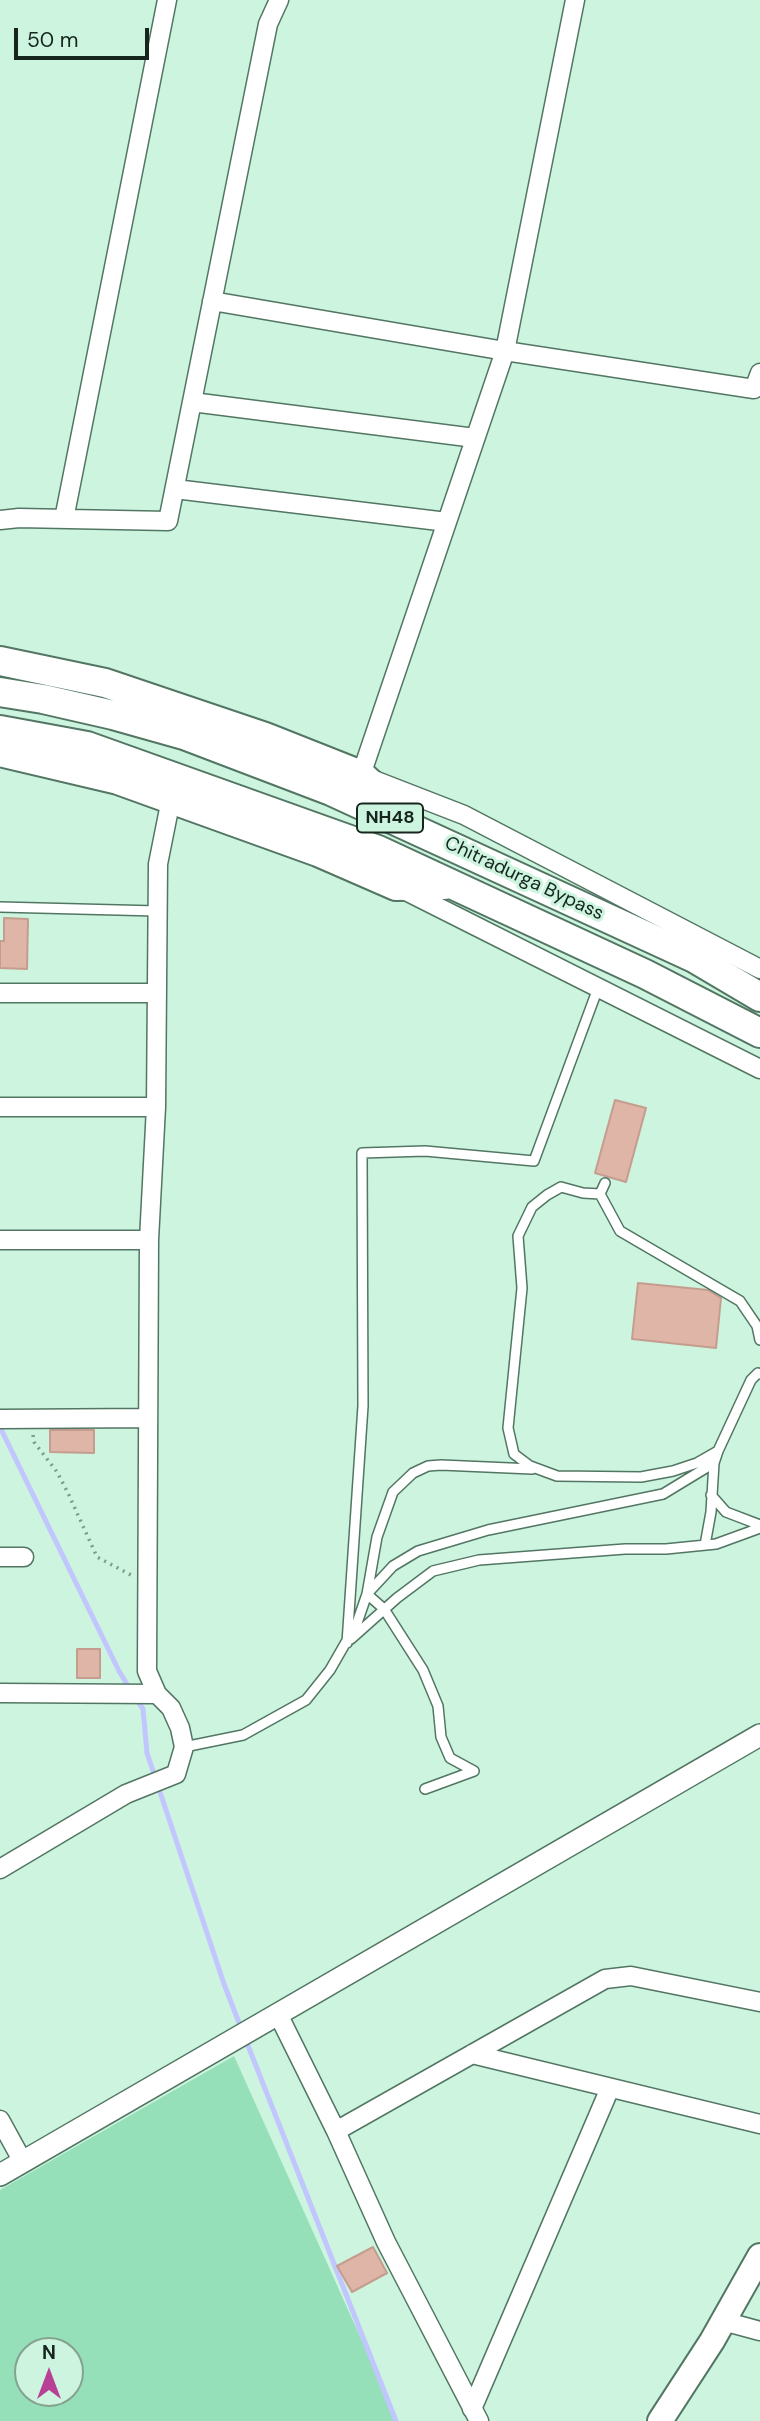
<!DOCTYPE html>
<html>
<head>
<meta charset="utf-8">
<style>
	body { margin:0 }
	#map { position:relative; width:760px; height:2421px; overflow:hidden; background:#ccf4de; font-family:"DM Sans",sans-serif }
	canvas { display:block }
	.north { position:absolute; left:14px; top:2337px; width:70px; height:70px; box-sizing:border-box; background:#ccf4de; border:2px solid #83a291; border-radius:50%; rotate:0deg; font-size:19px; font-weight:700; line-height:28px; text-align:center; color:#16261e }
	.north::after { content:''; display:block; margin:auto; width:24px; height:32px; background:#b84196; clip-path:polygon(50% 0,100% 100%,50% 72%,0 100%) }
	.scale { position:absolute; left:14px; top:28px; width:135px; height:32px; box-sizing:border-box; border:4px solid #16261e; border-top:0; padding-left:9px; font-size:21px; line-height:24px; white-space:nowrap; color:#16261e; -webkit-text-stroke:5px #ccf4de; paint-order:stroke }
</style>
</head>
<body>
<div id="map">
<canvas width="760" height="2421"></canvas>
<div class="north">N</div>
<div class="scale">50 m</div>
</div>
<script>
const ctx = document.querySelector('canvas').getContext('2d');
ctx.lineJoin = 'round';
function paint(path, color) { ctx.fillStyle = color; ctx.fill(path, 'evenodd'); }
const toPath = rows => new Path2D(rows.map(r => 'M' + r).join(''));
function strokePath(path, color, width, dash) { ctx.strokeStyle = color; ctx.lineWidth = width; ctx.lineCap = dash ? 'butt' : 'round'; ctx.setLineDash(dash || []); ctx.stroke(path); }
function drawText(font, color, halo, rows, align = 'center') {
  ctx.font = font + ' "DM Sans",sans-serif'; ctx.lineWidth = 6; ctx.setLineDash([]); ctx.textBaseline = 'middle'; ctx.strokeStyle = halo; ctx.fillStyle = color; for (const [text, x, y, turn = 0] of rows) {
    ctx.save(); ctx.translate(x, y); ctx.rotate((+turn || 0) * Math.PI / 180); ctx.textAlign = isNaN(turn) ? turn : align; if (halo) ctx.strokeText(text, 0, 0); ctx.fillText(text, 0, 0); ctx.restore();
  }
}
paint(toPath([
	[234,2056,398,2421,0,2421,0,2190],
	[28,2351,70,2351,70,2393,28,2393]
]), '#95e0b9');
strokePath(toPath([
	[0,1427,119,1671,131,1691],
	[136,1699,143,1709,147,1753,224,1984,241,2028],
	[245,2038,396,2421]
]), '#c1c6fe', 5);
const building = toPath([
	[4,918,28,919,27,969,0,968,0,941,4,941,4,918],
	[615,1100,646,1108,626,1182,595,1173,615,1100],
	[638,1283,708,1290,721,1298,716,1348,632,1339,638,1283],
	[50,1430,94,1430,94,1453,50,1452,50,1430],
	[77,1649,100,1649,100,1678,77,1678,77,1649],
	[373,2247,387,2273,352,2292,337,2266,373,2247]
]);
paint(building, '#deb5a6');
strokePath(building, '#c49d8e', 2);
const service = toPath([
	[0,907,157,911],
	[605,1183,600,1194,583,1193,561,1187,547,1195,532,1207,518,1236,522,1288,508,1428,514,1454,530,1466,557,1476,641,1477,673,1471,697,1463,718,1451,751,1380,758,1373,760,1374],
	[600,1194,620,1231,740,1301,757,1326,760,1340],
	[711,1495,726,1512,760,1525],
	[705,1545,711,1512,714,1463],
	[351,1639,397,1598,433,1571,479,1560,625,1549,666,1549,716,1544,760,1528],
	[347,1643,363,1406,362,1153,425,1151,534,1161,598,988],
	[184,1747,243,1735,306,1700,330,1670,357,1623,367,1594,377,1537,393,1492,413,1473,428,1466,441,1465,532,1469],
	[425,1789,474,1771,450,1758,441,1737,438,1706,423,1670,384,1609,367,1594,393,1566,418,1551,488,1530,663,1494,714,1463,718,1451]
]);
const minor = toPath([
	[575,0,505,351,754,389,760,373],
	[212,301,505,351,361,775,464,815,760,969],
	[192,402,475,438],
	[175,489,447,522],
	[64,519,167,0],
	[0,520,19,518,168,521,268,24,279,0],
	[402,889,760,1069],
	[0,993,157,993],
	[0,1107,156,1107],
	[0,1240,149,1240],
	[0,1419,148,1418],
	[0,1557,24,1557],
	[0,1693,157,1694],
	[0,1869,126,1794,176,1774,184,1747,180,1728,171,1708,157,1694,147,1671,149,1240,156,1107,158,864,171,799],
	[278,2014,336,2131],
	[472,2054,760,2124],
	[0,2120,23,2162],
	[723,2321,760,2331],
	[472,2409,610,2088],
	[479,2421,386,2242,336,2131,605,1979,631,1976,760,2002]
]);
const tertiary = toPath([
	[0,2175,760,1735]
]);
const secondary = toPath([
	[660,2421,712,2341,760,2256]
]);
const primary = toPath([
	[0,661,105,683,265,737,361,775,404,815],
	[0,692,43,699,113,715,184,735,331,791,694,958,760,997],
	[0,730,87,746,378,850,645,974,760,1033],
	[0,752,118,780,318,852,396,886,444,885]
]);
strokePath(service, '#527663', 12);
strokePath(minor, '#527663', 21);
strokePath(tertiary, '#527663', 24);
strokePath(secondary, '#527663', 28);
strokePath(primary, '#527663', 32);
strokePath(toPath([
	[33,1435,34,1442,57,1472,67,1491,97,1557,131,1575]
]), '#7d9b8b', 3.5, [2, 5]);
strokePath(service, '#fff', 9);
strokePath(minor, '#fff', 18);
strokePath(tertiary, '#fff', 21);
strokePath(secondary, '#fff', 24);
strokePath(primary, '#fff', 28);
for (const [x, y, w] of [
	[390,818,66]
]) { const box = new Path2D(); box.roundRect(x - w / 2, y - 14.5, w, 29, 5); ctx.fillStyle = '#ccf4de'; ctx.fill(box); strokePath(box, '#16261e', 2); }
drawText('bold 18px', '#16261e', null, [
	["NH48",390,818]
]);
drawText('19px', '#16261e', '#ccf4de', [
	["Chitradurga Bypass",524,879,25]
]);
</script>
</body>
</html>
